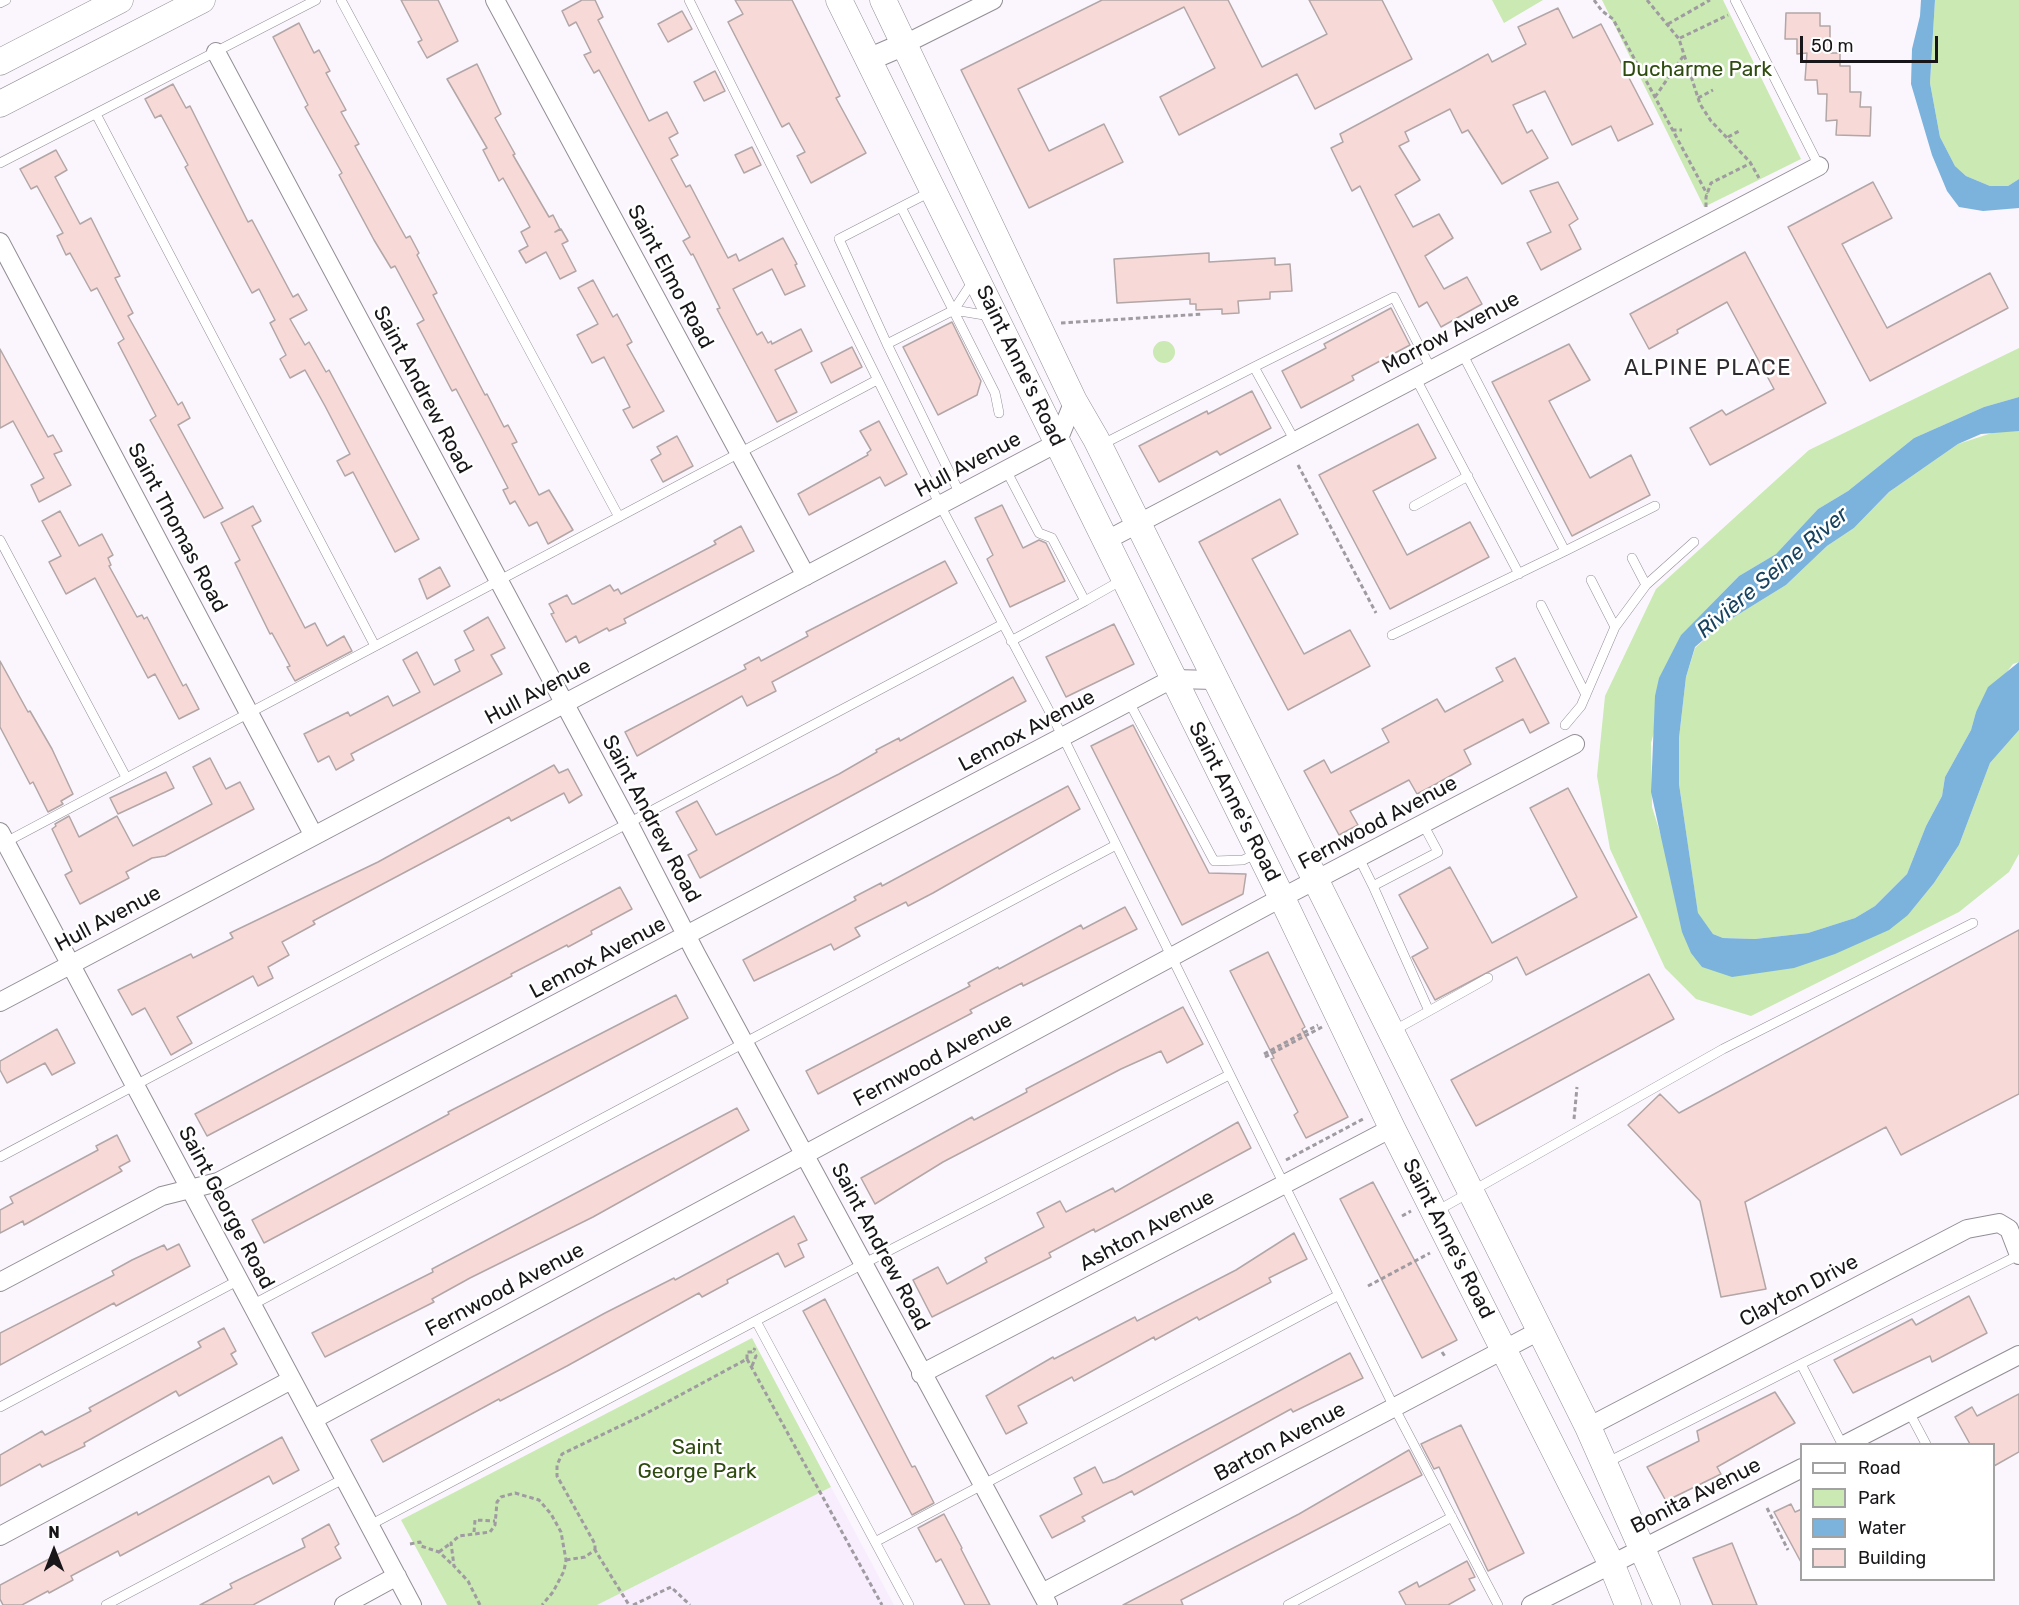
<!DOCTYPE html>
<html>
<head>
<meta charset="utf-8">
<style>
	body { margin:0 }
	#map { position:relative; width:2019px; height:1605px; overflow:hidden; background:#fbf6fe; font-family:Rubik,sans-serif }
	canvas { display:block }
	.legend { position:absolute; left:1800px; top:1443px; width:195px; height:138px; box-sizing:border-box; background:#fff; border:2px solid #a3a2a3; margin:0; padding:8px 10px; list-style:none; font-size:18px; color:#181619 }
	.legend li { display:flex; align-items:center; gap:12px; height:30px }
	.legend b { width:30px; border:2px solid #a3a2a3 }
	.north { position:absolute; left:24px; top:1521px; width:60px; height:60px; -webkit-text-stroke:4px #fff; paint-order:stroke; rotate:0deg; font-size:16px; font-weight:700; line-height:24px; text-align:center; color:#181619 }
	.north::after { content:''; display:block; margin:auto; width:21px; height:27px; background:#181619; clip-path:polygon(50% 0,100% 100%,50% 72%,0 100%) }
	.scale { position:absolute; left:1800px; top:36px; width:138px; height:27px; box-sizing:border-box; border:3px solid #181619; border-top:0; padding-left:8px; font-size:18px; line-height:21px; white-space:nowrap; color:#181619; -webkit-text-stroke:4px #fff; paint-order:stroke }
</style>
</head>
<body>
<div id="map">
<canvas width="2019" height="1605"></canvas>
<ul class="legend">
<li><b style="height:8px;background:#fff"></b>Road</li>
<li><b style="height:16px;background:#cae9b3"></b>Park</li>
<li><b style="height:16px;background:#7bb3dd"></b>Water</li>
<li><b style="height:16px;background:#f7d9d8"></b>Building</li>
</ul>
<div class="north">N</div>
<div class="scale">50 m</div>
</div>
<script>
const ctx = document.querySelector('canvas').getContext('2d');
ctx.lineJoin = 'round';
function paint(path, color) { ctx.fillStyle = color; ctx.fill(path, 'evenodd'); }
const toPath = rows => new Path2D(rows.map(r => 'M' + r).join(''));
function strokePath(path, color, width, dash) { ctx.strokeStyle = color; ctx.lineWidth = width; ctx.lineCap = dash ? 'butt' : 'round'; ctx.setLineDash(dash || []); ctx.stroke(path); }
function drawText(font, color, halo, rows, align = 'center') {
  ctx.font = font + ' Rubik,sans-serif'; ctx.lineWidth = 5; ctx.setLineDash([]); ctx.textBaseline = 'middle'; ctx.strokeStyle = halo; ctx.fillStyle = color; for (const [text, x, y, turn = 0] of rows) {
    ctx.save(); ctx.translate(x, y); ctx.rotate((+turn || 0) * Math.PI / 180); ctx.textAlign = isNaN(turn) ? turn : align; if (halo) ctx.strokeText(text, 0, 0); ctx.fillText(text, 0, 0); ctx.restore();
  }
}
paint(toPath([
	[831,1487,894,1605,597,1605,617,1594]
]), '#f8edfd');
paint(toPath([
	[1492,0,1543,0,1504,23],
	[1602,0,1723,0,1801,159,1704,207],
	[1935,0,2019,0,2019,179,2008,186,1990,186,1966,176,1955,166,1940,137,1930,83],
	'1153 352a11 11 0 1 1 22 0a11 11 0 1 1-22 0Z',
	[2019,348,2019,397,1984,407,1914,438,1848,491,1818,509,1776,554,1739,576,1681,635,1651,743,1652,807,1702,967,1908,915,1934,883,1959,845,1990,763,2019,730,2019,854,2009,872,1959,912,1751,1016,1696,999,1665,968,1610,849,1597,776,1605,696,1656,589,1809,450],
	[1998,431,2019,431,2019,662,2013,664,1976,712,1971,730,1945,777,1942,796,1926,826,1907,874,1875,906,1855,918,1808,933,1755,939,1723,938,1713,934,1698,914,1679,784,1679,738,1686,677,1695,648,1718,627,1786,585,1827,546,1854,528,1889,492,1958,444],
	[752,1338,831,1487,597,1605,447,1605,401,1520]
]), '#cae9b3');
paint(toPath([
	[1921,0,1935,0,1930,83,1940,137,1955,166,1966,176,1990,186,2008,186,2019,179,2019,208,1983,211,1959,207,1947,191,1932,155,1911,84,1912,49,1920,16],
	[2019,397,2019,431,1981,434,1958,444,1889,492,1854,528,1827,546,1786,585,1718,627,1695,647,1686,677,1679,738,1679,784,1698,913,1713,934,1723,938,1755,939,1808,933,1855,918,1875,906,1907,874,1926,826,1942,796,1945,777,1971,730,1976,712,1988,687,2019,662,2019,730,1990,763,1959,845,1934,883,1908,915,1889,930,1835,954,1794,968,1732,977,1702,967,1691,953,1682,932,1651,792,1655,696,1659,678,1681,635,1739,576,1776,554,1818,509,1848,491,1914,438,1984,407]
]), '#7bb3dd');
const building = toPath([
	[401,0,438,0,458,41,427,58,418,42,422,40,401,0],
	[582,0,595,0,603,17,598,20,649,121,667,112,678,133,669,138,678,155,671,159,686,187,690,185,728,258,736,254,739,261,783,238,797,264,795,265,805,286,785,295,772,269,733,289,757,335,762,332,768,343,771,341,772,344,801,329,812,351,775,370,797,412,777,422,717,309,720,308,693,254,691,255,683,241,690,237,599,70,594,73,584,55,591,52,576,22,569,26,562,11,582,0],
	[735,0,792,0,840,96,836,98,866,153,811,183,797,156,805,152,789,123,782,127,728,22,743,14,735,0],
	[1102,0,1228,0,1262,67,1327,34,1309,0,1382,0,1412,59,1315,109,1297,74,1179,135,1160,97,1215,68,1184,7,1018,89,1049,151,1104,124,1123,162,1029,208,961,70,1102,0],
	[1558,8,1573,38,1601,24,1653,124,1618,141,1611,126,1572,145,1545,91,1513,105,1527,133,1532,130,1548,158,1502,184,1468,130,1462,133,1450,109,1405,132,1409,141,1399,146,1420,180,1395,195,1413,227,1439,214,1453,238,1425,256,1444,289,1467,277,1482,304,1441,327,1427,302,1419,307,1360,186,1352,191,1331,148,1343,142,1340,134,1461,69,1488,54,1492,62,1526,44,1518,27,1558,8],
	[682,11,692,29,668,42,658,24,682,11],
	[1786,13,1820,13,1820,26,1830,26,1830,53,1840,53,1840,66,1850,66,1850,92,1861,92,1860,107,1871,107,1870,136,1836,135,1837,120,1826,121,1827,94,1818,94,1817,80,1805,80,1807,53,1797,54,1797,39,1785,39,1786,13],
	[299,23,314,53,319,50,330,71,326,73,346,110,341,112,359,144,355,146,406,238,410,236,419,253,417,255,437,293,433,295,485,395,487,394,504,427,508,425,517,442,512,444,539,495,549,490,573,530,548,544,537,522,529,526,515,501,510,504,503,490,508,488,482,438,456,389,452,391,417,324,424,320,395,266,391,268,374,240,339,175,342,173,305,107,308,105,273,37,299,23],
	[477,64,501,114,495,118,515,154,513,155,549,217,553,215,560,229,555,232,561,229,568,241,562,244,576,271,560,279,546,252,526,263,519,251,528,246,521,232,530,227,503,178,499,181,483,150,487,148,447,79,477,64],
	[715,71,725,91,704,101,694,82,715,71],
	[173,84,186,108,190,106,248,222,252,220,293,297,298,294,307,310,290,319,305,345,309,342,326,372,329,370,419,539,395,552,353,472,345,476,337,461,350,454,325,406,305,370,290,378,280,359,286,355,270,323,275,320,259,289,252,293,185,167,188,165,161,115,155,118,145,99,173,84],
	[752,147,761,165,744,173,735,155,752,147],
	[56,150,67,170,55,177,80,224,91,218,120,276,115,278,133,313,128,316,178,405,182,402,190,418,178,425,223,508,204,518,150,420,156,416,118,343,124,339,97,288,91,291,70,253,66,255,57,236,63,233,37,186,31,189,20,169,56,150],
	[1558,182,1578,219,1569,225,1581,249,1541,270,1527,243,1551,232,1530,191,1558,182],
	[1873,182,1892,218,1842,244,1887,328,1990,273,2008,308,1870,381,1788,227,1873,182],
	[1745,252,1826,403,1710,465,1690,428,1722,410,1726,415,1774,389,1727,302,1677,330,1678,333,1649,349,1630,314,1745,252],
	[1209,253,1209,262,1275,258,1275,265,1290,264,1292,291,1270,292,1270,299,1238,301,1239,313,1222,314,1222,309,1196,310,1196,304,1190,304,1190,299,1117,303,1114,259,1209,253],
	[593,280,613,317,617,314,632,342,627,345,664,411,633,428,623,410,630,407,604,357,592,363,577,335,598,324,578,288,593,280],
	[1391,308,1410,345,1352,376,1354,380,1301,408,1282,371,1326,348,1324,344,1391,308],
	[952,322,981,381,977,395,938,415,903,347,952,322],
	[1569,344,1590,380,1549,401,1590,478,1631,455,1650,495,1572,536,1492,382,1569,344],
	[852,347,862,367,831,383,821,363,852,347],
	[0,349,48,437,53,435,62,451,54,454,71,485,39,502,31,485,44,478,13,421,0,428,0,349],
	[1252,391,1271,428,1220,455,1217,451,1159,482,1139,446,1207,411,1208,414,1252,391],
	[879,421,907,474,885,486,880,477,809,515,798,494,868,455,867,453,871,450,860,431,879,421],
	[1418,424,1436,458,1373,491,1407,555,1470,522,1489,557,1390,609,1319,475,1418,424],
	[677,436,693,466,663,482,651,460,661,454,657,447,677,436],
	[1280,499,1298,534,1252,559,1304,654,1350,630,1370,666,1288,710,1199,542,1280,499],
	[1002,505,1023,548,1039,540,1046,543,1065,581,1010,607,987,559,993,555,975,518,1002,505],
	[253,506,261,521,252,526,305,628,315,623,327,646,344,636,352,651,295,681,287,667,290,666,272,633,270,634,235,563,240,560,221,523,253,506],
	[60,511,79,546,102,534,113,555,108,558,111,565,109,566,137,617,142,615,144,619,147,617,183,686,186,684,199,709,179,719,155,674,148,678,95,578,66,594,49,562,61,556,42,521,60,511],
	[741,526,754,551,624,619,626,623,609,631,607,628,579,643,576,636,566,642,551,614,554,613,549,604,567,595,572,604,574,604,610,585,614,591,618,589,621,594,716,544,714,541,741,526],
	[945,561,957,583,772,682,776,691,747,706,742,696,637,756,625,732,746,669,744,665,759,657,761,661,808,636,806,632,945,561],
	[440,567,450,586,427,599,419,579,440,567],
	[488,617,505,648,491,655,502,674,351,754,354,760,336,770,329,756,318,762,304,734,348,712,350,716,388,696,393,706,420,692,403,660,417,652,434,685,460,671,455,660,474,650,464,631,488,617],
	[1114,624,1134,664,1066,697,1046,657,1114,624],
	[1515,658,1549,723,1530,733,1523,719,1464,750,1471,764,1436,784,1417,794,1409,780,1350,811,1358,825,1339,835,1304,771,1324,760,1331,773,1389,742,1382,729,1437,699,1445,712,1503,681,1496,668,1515,658],
	[0,661,28,712,30,711,52,749,73,794,61,801,63,804,48,812,33,782,30,784,0,727,0,661],
	[1013,677,1026,701,700,878,688,855,697,850,676,812,697,801,716,835,839,774,877,752,876,750,899,738,900,741,1013,677],
	[1133,725,1209,873,1246,874,1243,894,1182,925,1091,746,1133,725],
	[210,758,226,789,240,782,254,809,165,856,152,858,126,872,129,878,80,904,65,875,72,871,52,829,56,826,55,824,69,816,79,837,117,816,133,846,212,804,193,767,210,758],
	[554,765,559,773,568,769,582,795,569,803,564,793,511,821,509,817,313,921,315,924,282,942,289,955,268,967,273,978,258,986,253,976,177,1017,192,1043,171,1055,145,1008,132,1015,118,990,191,954,193,958,233,938,230,933,378,862,554,765],
	[166,772,174,788,118,814,110,798,166,772],
	[1068,786,1080,809,933,893,908,906,906,902,855,928,860,936,834,950,831,944,754,981,743,960,856,900,854,897,881,883,882,886,1068,786],
	[1568,788,1637,917,1526,975,1517,957,1435,1000,1412,957,1428,948,1399,895,1450,867,1492,943,1577,897,1530,808,1568,788],
	[620,887,632,909,591,931,592,934,568,947,567,945,511,974,512,976,207,1136,195,1114,620,887],
	[1125,907,1137,929,1023,986,1022,983,970,1010,972,1013,818,1094,806,1071,970,986,968,983,998,967,999,969,1081,925,1083,929,1125,907],
	[2019,930,2019,1094,1901,1155,1886,1127,1745,1202,1766,1289,1721,1297,1700,1201,1628,1125,1660,1094,1679,1113,2019,930],
	[1268,952,1305,1027,1302,1029,1348,1117,1306,1138,1294,1115,1298,1112,1271,1059,1274,1058,1230,971,1268,952],
	[1649,974,1674,1019,1476,1126,1451,1080,1649,974],
	[676,995,688,1018,264,1243,252,1220,449,1114,448,1112,676,995],
	[1183,1007,1203,1044,1167,1063,1161,1051,1121,1069,943,1162,875,1204,861,1178,972,1117,974,1120,1027,1092,1026,1089,1183,1007],
	[57,1029,75,1063,52,1075,45,1063,7,1083,0,1070,0,1061,57,1029],
	[737,1108,749,1130,593,1217,470,1278,432,1299,434,1302,325,1357,312,1333,433,1272,432,1269,737,1108],
	[1238,1122,1251,1148,1127,1215,1095,1232,1094,1229,1049,1253,1051,1257,932,1317,913,1280,938,1267,947,1284,987,1262,985,1258,1044,1227,1037,1213,1060,1201,1066,1212,1113,1188,1115,1192,1238,1122],
	[117,1135,130,1161,119,1167,122,1171,24,1225,23,1221,0,1233,0,1210,13,1203,10,1197,98,1150,96,1146,117,1135],
	[1373,1182,1457,1340,1422,1358,1340,1199,1373,1182],
	[794,1216,807,1240,798,1244,804,1257,785,1267,778,1253,727,1280,728,1283,702,1297,699,1293,567,1366,500,1401,499,1399,383,1462,371,1440,605,1313,674,1278,675,1280,794,1216],
	[1294,1233,1307,1259,1269,1278,1271,1282,1199,1320,1197,1317,1155,1340,1154,1337,1074,1381,1072,1377,1018,1406,1027,1423,1006,1434,986,1396,1053,1357,1054,1359,1135,1317,1137,1321,1236,1270,1294,1233],
	[179,1244,190,1266,116,1306,114,1303,0,1365,0,1333,114,1275,112,1271,132,1260,164,1245,167,1250,179,1244],
	[1969,1296,1987,1333,1932,1362,1930,1356,1853,1393,1834,1360,1912,1319,1916,1325,1969,1296],
	[825,1299,912,1467,915,1466,934,1503,912,1515,803,1311,825,1299],
	[224,1328,236,1351,231,1354,237,1364,179,1396,176,1391,84,1443,85,1446,42,1467,40,1464,0,1486,0,1455,42,1431,45,1435,91,1411,89,1408,201,1347,198,1342,224,1328],
	[1350,1353,1363,1378,1293,1412,1291,1409,1134,1495,1132,1491,1082,1517,1085,1521,1052,1538,1040,1516,1082,1494,1074,1478,1095,1467,1103,1483,1115,1479,1350,1353],
	[1775,1392,1795,1423,1717,1467,1721,1474,1666,1501,1647,1467,1699,1441,1697,1431,1775,1392],
	[2019,1394,2019,1452,1994,1466,1994,1444,1970,1444,1955,1417,1972,1407,1977,1416,2019,1394],
	[1461,1425,1524,1553,1488,1571,1439,1467,1434,1469,1421,1444,1461,1425],
	[282,1437,299,1470,273,1484,269,1476,120,1556,118,1551,71,1576,73,1580,49,1593,48,1591,22,1605,3,1605,0,1599,0,1585,137,1512,138,1515,282,1437],
	[1409,1450,1422,1475,1181,1600,1183,1605,1123,1605,1299,1514,1409,1450],
	[1791,1504,1795,1512,1802,1509,1802,1564,1774,1512,1791,1504],
	[944,1514,962,1548,961,1549,990,1605,965,1605,941,1559,936,1562,918,1528,944,1514],
	[329,1524,339,1544,335,1547,341,1558,253,1605,200,1605,232,1588,230,1584,305,1547,302,1539,329,1524],
	[1732,1543,1757,1605,1713,1605,1693,1558,1732,1543],
	[1467,1561,1475,1577,1469,1579,1475,1590,1448,1605,1406,1605,1399,1592,1417,1582,1419,1587,1467,1561]
]);
paint(building, '#f7d9d8');
strokePath(building, '#b2a6a6', 1.5);
const service = toPath([
	[341,0,619,517],
	[689,0,940,505,1063,737,1394,1407,1498,1605],
	[1735,0,1819,166],
	[0,3,6,0],
	[96,114,375,646],
	[0,163,316,0],
	[901,207,995,393,999,413],
	[954,310,990,316],
	[887,344,839,239,932,191],
	[1462,353,1565,551,1655,506],
	[1254,367,1394,297,1431,369],
	[1415,377,1519,574],
	[1101,445,1254,367,1295,441],
	[1006,470,1039,533,1052,538,1085,601,1011,641],
	[960,494,887,344,954,310,973,281],
	[1414,506,1468,476],
	[0,540,126,777],
	[1632,558,1646,585],
	[1591,580,1615,627],
	[1085,601,1122,580],
	[1541,605,1586,695],
	[1392,635,1565,551],
	[1129,702,1214,861,1243,860,1258,853],
	[1565,725,1581,706,1615,627,1646,585,1694,542],
	[2,844,877,380],
	[1359,858,1373,886,1438,852,1423,824],
	[1373,886,1429,1011,1393,1031],
	[1429,1011,1488,978],
	[0,1157,1003,624],
	[1435,1212,1723,1049,1973,923],
	[252,1305,1116,845],
	[756,1321,909,1605],
	[1801,1364,2019,1255],
	[0,1407,237,1281],
	[1909,1412,1926,1444],
	[1606,1463,1801,1364,1842,1444],
	[370,1525,863,1264,1229,1075],
	[875,1542,1339,1295],
	[106,1605,345,1478],
	[1288,1605,1452,1517]
]);
const minor = toPath([
	[495,0,806,576],
	[905,44,993,0],
	[216,52,629,824,696,954,1048,1605],
	[0,242,314,836],
	[1105,541,1819,166],
	[0,832,412,1605],
	[0,1002,1057,443,1074,401],
	[0,1282,162,1196,218,1182,1172,679,1216,680],
	[921,1374,1392,1128],
	[314,1419,1266,906,1575,744],
	[1588,1427,1967,1229,1999,1223,2009,1229,2019,1255],
	[1846,1444,2019,1355],
	[0,1536,291,1380],
	[1042,1593,1539,1331],
	[344,1605,397,1576],
	[1531,1605,1802,1468]
]);
const tertiary = toPath([
	[870,59,905,44]
]);
const secondary = toPath([
	[839,0,1282,898,1392,1128,1611,1563,1628,1605],
	[883,0,1074,401,1096,439,1588,1427,1667,1605],
	[0,62,120,0],
	[0,104,202,0]
]);
strokePath(service, '#938d95', 10);
strokePath(minor, '#938d95', 20);
strokePath(tertiary, '#938d95', 24);
strokePath(secondary, '#938d95', 27);
strokePath(toPath([
	[1594,0,1602,11,1613,19,1707,194],
	[1647,0,1679,39,1700,104,1711,121,1750,162,1759,178],
	[1668,24,1710,0],
	[1680,38,1728,15],
	[1687,67,1710,69],
	[1655,97,1684,55],
	[1698,98,1713,90],
	[1672,130,1682,130],
	[1728,137,1741,130],
	[1706,207,1706,197,1711,183,1751,163],
	[1061,323,1203,314],
	[1298,465,1376,613],
	[1264,1054,1318,1025],
	[1265,1057,1322,1027],
	[1574,1119,1577,1087],
	[1286,1160,1365,1118],
	[1402,1216,1411,1211],
	[1368,1286,1430,1253],
	[1442,1352,1446,1358],
	[747,1359,747,1352,753,1352,755,1348],
	[752,1366,756,1356,753,1352],
	[1767,1508,1788,1550],
	[474,1532,475,1520,495,1521],
	[410,1544,420,1542,421,1546,439,1552,454,1566],
	[595,1550,595,1544,557,1476,557,1465,562,1454,645,1414,747,1359,882,1605],
	[439,1552,451,1543],
	[566,1560,585,1557,595,1550,629,1605],
	[480,1605,468,1581,454,1566,451,1543,459,1536,490,1532,495,1525,497,1502,501,1497,515,1493,539,1500,551,1514,561,1532,566,1560,564,1571,553,1592,542,1605],
	[633,1605,671,1587,690,1605]
]), '#9f9ba1', 3, [4.5, 3]);
strokePath(service, '#fff', 9);
strokePath(minor, '#fff', 18);
strokePath(tertiary, '#fff', 22);
strokePath(secondary, '#fff', 26);
drawText('21px', '#2e4b0f', '#fff', [
	["Ducharme Park",1697,70],
	["Saint",697,1448],
	["George Park",697,1472]
]);
drawText('21px', '#181619', '#fff', [
	["Saint Elmo Road",670,277,62],
	["Morrow Avenue",1451,333,-28],
	["Saint Anne's Road",1020,366,64],
	["Saint Andrew Road",422,390,62],
	["Hull Avenue",968,465,-28],
	["Saint Thomas Road",177,528,62],
	["Hull Avenue",538,692,-28],
	["Lennox Avenue",1027,731,-28],
	["Saint Anne's Road",1234,802,63],
	["Saint Andrew Road",651,819,62],
	["Fernwood Avenue",1378,823,-28],
	["Hull Avenue",108,919,-28],
	["Lennox Avenue",598,958,-28],
	["Fernwood Avenue",933,1060,-28],
	["Saint George Road",226,1208,62],
	["Ashton Avenue",1147,1231,-28],
	["Saint Anne's Road",1448,1239,63],
	["Saint Andrew Road",880,1247,62],
	["Fernwood Avenue",505,1290,-28],
	["Clayton Drive",1799,1291,-28],
	["Barton Avenue",1280,1442,-28],
	["Bonita Avenue",1696,1496,-27]
]);
ctx.letterSpacing = '1.5px';
drawText('22px', '#2f2b31', '#fff', [
	["ALPINE PLACE",1708,369]
]);
ctx.letterSpacing = '0px';
drawText('italic 22px', '#174360', '#fff', [
	["Rivière Seine River",1773,573,-40]
]);
</script>
</body>
</html>
